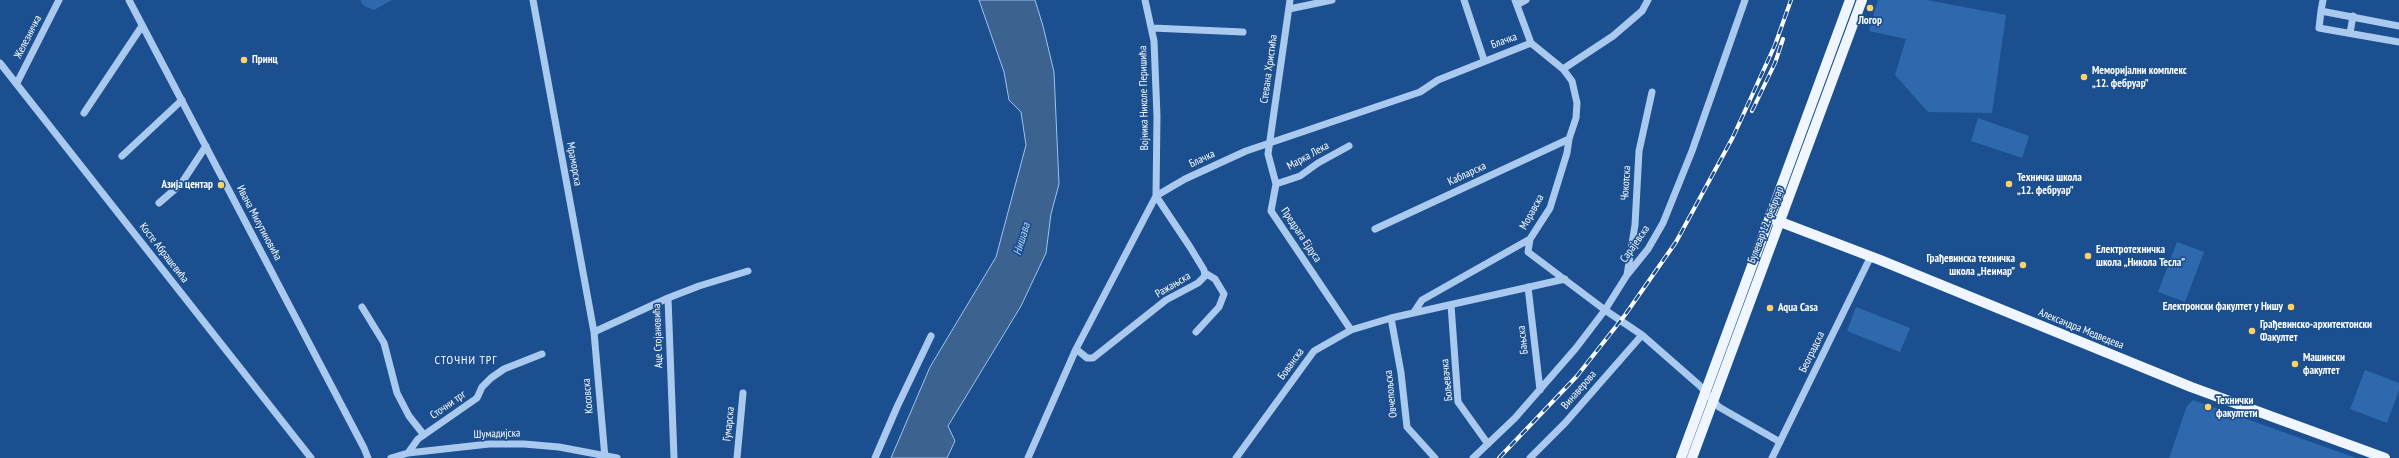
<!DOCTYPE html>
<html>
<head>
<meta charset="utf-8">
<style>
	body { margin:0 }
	canvas { display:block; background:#1b4f8f }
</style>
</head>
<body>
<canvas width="2399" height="458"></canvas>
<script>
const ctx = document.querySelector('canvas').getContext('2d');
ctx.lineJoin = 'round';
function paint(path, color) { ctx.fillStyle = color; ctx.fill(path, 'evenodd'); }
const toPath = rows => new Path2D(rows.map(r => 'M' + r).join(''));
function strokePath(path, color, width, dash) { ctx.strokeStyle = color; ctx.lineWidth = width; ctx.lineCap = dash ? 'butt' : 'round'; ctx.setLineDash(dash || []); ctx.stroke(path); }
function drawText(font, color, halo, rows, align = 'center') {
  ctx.font = font + ' "PT Sans Narrow",sans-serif'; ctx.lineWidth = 3.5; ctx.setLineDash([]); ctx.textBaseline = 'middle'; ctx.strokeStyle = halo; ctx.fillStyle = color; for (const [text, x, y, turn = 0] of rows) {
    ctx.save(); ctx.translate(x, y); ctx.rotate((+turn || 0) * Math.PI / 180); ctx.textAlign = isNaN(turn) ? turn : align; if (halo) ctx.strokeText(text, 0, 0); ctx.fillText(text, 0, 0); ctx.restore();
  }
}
paint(toPath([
	[360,0,392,0,374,10,364,6],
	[1878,0,1927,0,2006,15,1992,113,1928,112,1895,75,1906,39,1869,31],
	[1978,118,2029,136,2022,158,1971,141],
	[2177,242,2204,252,2185,302,2158,292],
	[1856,307,1910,328,1900,352,1847,331],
	[2365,370,2399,383,2399,390,2387,423,2350,409],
	[2193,400,2356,458,2169,458,2187,406]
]), '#2e69ad');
const water = toPath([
	[979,0,1035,0,1043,26,1054,72,1059,184,1051,214,1046,253,1021,306,948,426,955,441,947,458,891,458,930,367,996,257,1026,145,1021,112,1009,100,1004,72,979,0]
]);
paint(water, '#3c6290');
strokePath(water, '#9cc4f0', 1);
strokePath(toPath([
	[129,0,364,448,368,458],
	[533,0,594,332,605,458],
	[1145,0,1154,41,1157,116,1156,196],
	[1290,0,1268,154,1276,184,1271,211,1351,330],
	[1464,0,1484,60],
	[1515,0,1531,43],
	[2323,0,2321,11,2399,26],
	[1517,5,1526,0],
	[1289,9,1332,0],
	[2321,11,2319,28,2399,42],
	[1152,28,1243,32],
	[2350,33,2353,16],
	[1531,43,1563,69,1572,81,1577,103,1576,118,1569,139,1567,153,1550,208,1530,239,1528,252,1605,310,1642,335,1699,385,1719,407,1780,442],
	[0,63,311,458],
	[1563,69,1613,36,1642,11,1648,0],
	[17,83,59,0],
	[84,113,142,26],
	[122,156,182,100],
	[1276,184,1300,176,1318,163,1349,146],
	[159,203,181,184,206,146],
	[1375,229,1569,139],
	[1627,275,1635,225,1639,151,1652,92],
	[1528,287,1540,390],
	[1451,305,1458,402,1488,444],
	[362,307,384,343,397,393,409,416,424,435],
	[1414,312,1422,300,1530,239],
	[1391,318,1401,373,1407,427,1435,458],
	[594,332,668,298],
	[1196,332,1219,307,1224,294,1215,279,1205,273],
	[1076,349,1087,358,1093,358,1166,300,1198,283,1205,276,1204,270,1190,247,1156,196],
	[408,453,418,439,477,398,482,387,491,378,504,369,542,354],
	[391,458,408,453,489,444,524,444,559,447,617,458],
	[674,458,668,298,699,286,748,271],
	[737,458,743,393],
	[875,458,897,407,931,336],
	[1028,458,1076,349,1156,196,1185,179,1246,151,1420,92,1438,80,1531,43],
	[1236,458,1314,351,1351,330,1391,318,1565,279],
	[1473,458,1515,418,1576,348,1605,310,1627,275,1648,249,1663,223,1692,151,1745,0],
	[1530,458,1565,423,1642,335],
	[1772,458,1871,256]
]), '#a9c9ee', 7);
strokePath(toPath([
	[1770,218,1880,260,2191,387,2385,458],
	[1681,458,1850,0],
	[1692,458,1862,0]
]), '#f0f6ff', 10);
const rail = toPath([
	[1752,111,1775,63,1783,39],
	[1499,458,1577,376,1625,315,1676,242,1733,137,1775,45,1791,0]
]);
strokePath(rail, '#fff', 4);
strokePath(rail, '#1b4f8f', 2.5, [8]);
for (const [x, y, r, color] of [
	[1870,8,4,"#ffd166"],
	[244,60,4,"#ffd166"],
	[2084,77,4,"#ffd166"],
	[2009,184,4,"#ffd166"],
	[221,185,4,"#ffd166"],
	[2088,256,4,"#ffd166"],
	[2023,265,4,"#ffd166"],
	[2291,307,4,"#ffd166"],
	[1770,308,4,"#ffd166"],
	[2252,331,4,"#ffd166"],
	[2295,364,4,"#ffd166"],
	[2208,407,4,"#ffd166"]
]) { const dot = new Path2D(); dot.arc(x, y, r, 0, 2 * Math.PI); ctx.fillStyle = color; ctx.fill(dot); strokePath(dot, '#1b4f8f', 1.5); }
drawText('bold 11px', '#fff', '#1b4f8f', [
	["Логор",1870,21,"center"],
	["Принц",252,60],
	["Меморијални комплекс",2092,71],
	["„12. фебруар”",2092,84],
	["Техничка школа",2017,178],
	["„12. фебруар”",2017,191],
	["Азија центар",213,185,"right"],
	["Електротехничка",2096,250],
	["школа „Никола Тесла”",2096,263],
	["Грађевинска техничка",2015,259,"right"],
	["школа „Неимар”",2015,272,"right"],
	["Електронски факултет у Нишу",2283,307,"right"],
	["Aqua Casa",1778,308],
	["Грађевинско-архитектонски",2260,325],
	["Факултет",2260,338],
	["Машински",2303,358],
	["факултет",2303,371],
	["Технички",2216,401],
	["факултети",2216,414]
], 'left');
drawText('11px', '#fff', '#1b4f8f', [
	["Железничка",28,37,-63],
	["Блачка",1504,41,-20],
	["Стевана Христића",1269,69,-82],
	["Војника Николе Перишића",1144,98,-91],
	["Марка Лека",1308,156,-29],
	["Блачка",1202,159,-25],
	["Мраморска",574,164,80],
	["Кабларска",1467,174,-25],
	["Чокотска",1626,183,-86],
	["Моравска",1532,212,-61],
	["Ивана Милутиновића",259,223,62],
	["Булевар 12. фебруар",1766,225,-69],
	["Предрага Ејдуса",1301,235,56],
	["Сарајевска",1635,244,-55],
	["Косте Абрашевића",164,253,52],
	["Ражањска",1173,285,-31],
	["Александра Медведева",2081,329,22],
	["Аце Стојановића",658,336,-92],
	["Бањска",1523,340,-96],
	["Београдска",1812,352,-64],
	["Бованска",1291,364,-54],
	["Бољевачка",1447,380,-96],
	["Винаверова",1579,390,-49],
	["Овчепољска",1391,394,-96],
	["Косовска",588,396,-95],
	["Сточни трг",448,405,-35],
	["Гумарска",729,424,-84],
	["Шумадијска",497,434,-2]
]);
drawText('italic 12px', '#b5d3f5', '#1b4f8f', [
	["Нишава",1022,239,-73]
]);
ctx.letterSpacing = '1px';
drawText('12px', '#fff', '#1b4f8f', [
	["СТОЧНИ ТРГ",466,361]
]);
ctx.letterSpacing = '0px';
</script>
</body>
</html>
